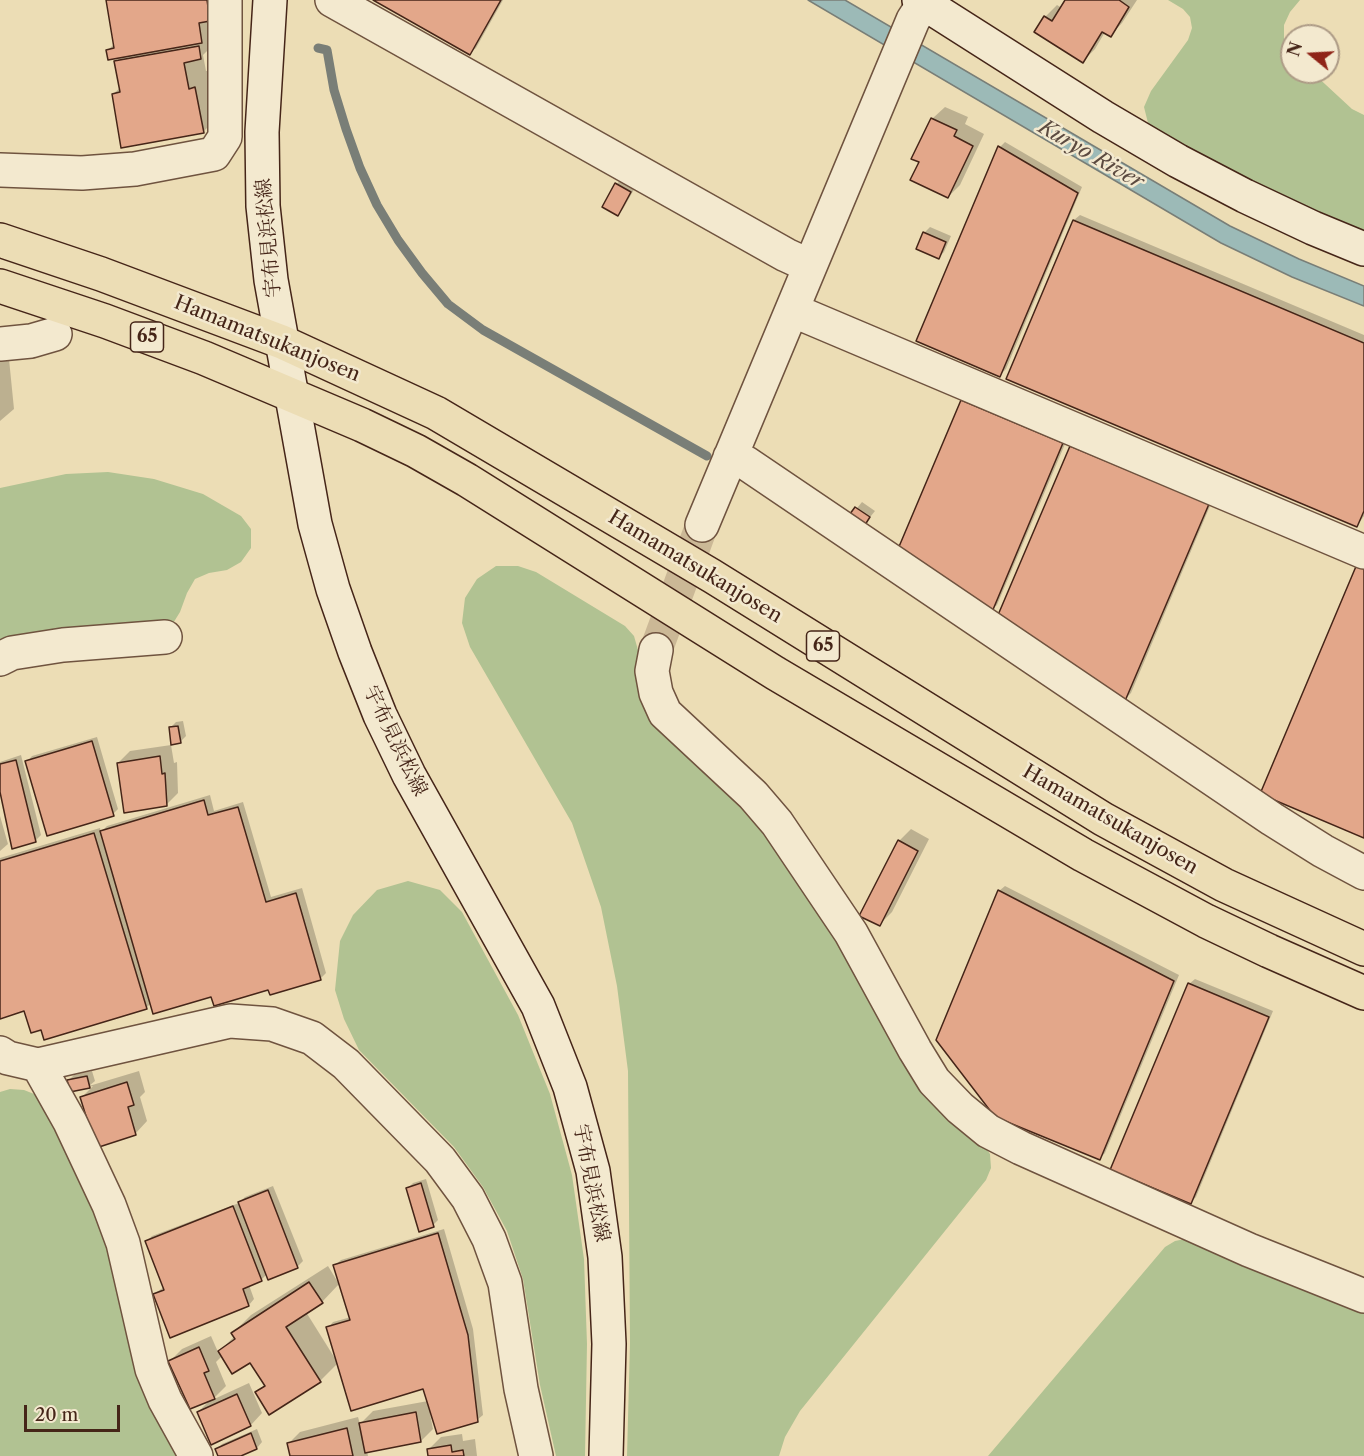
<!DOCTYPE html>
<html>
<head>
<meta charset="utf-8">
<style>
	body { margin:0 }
	#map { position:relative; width:1364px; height:1456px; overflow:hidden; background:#ecddb5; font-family:"Libre Caslon Text",serif }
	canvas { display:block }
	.north { position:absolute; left:1280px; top:24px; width:60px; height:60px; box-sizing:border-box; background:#f3e9cf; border:2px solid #ad9b86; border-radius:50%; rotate:288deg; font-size:16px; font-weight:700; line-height:24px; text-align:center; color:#452518 }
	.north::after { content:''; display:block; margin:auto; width:21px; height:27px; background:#8f2418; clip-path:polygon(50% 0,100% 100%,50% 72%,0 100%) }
	.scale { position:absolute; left:24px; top:1405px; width:96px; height:27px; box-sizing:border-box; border:3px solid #452518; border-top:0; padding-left:8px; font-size:18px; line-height:21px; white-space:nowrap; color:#452518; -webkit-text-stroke:4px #f3e9cf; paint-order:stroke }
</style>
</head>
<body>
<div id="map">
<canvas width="1364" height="1456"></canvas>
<div class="north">N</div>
<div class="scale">20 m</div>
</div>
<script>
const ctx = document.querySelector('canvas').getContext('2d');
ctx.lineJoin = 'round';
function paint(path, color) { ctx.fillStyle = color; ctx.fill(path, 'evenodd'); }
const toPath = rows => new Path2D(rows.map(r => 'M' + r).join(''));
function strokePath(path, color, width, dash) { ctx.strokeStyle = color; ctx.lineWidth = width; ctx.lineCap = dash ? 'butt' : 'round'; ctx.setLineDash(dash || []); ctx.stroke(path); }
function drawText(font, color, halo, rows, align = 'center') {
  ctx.font = font + ' "Libre Caslon Text","Noto Serif JP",serif'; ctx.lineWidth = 5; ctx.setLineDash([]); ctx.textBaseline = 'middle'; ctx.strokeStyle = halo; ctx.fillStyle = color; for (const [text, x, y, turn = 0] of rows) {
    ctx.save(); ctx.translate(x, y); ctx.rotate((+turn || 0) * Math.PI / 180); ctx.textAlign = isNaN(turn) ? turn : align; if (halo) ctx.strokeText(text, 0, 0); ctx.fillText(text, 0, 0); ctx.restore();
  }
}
paint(toPath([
	[1168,0,1300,0,1290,12,1284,25,1284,38,1292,51,1292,72,1312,72,1352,109,1364,115,1364,234,1319,215,1158,133,1148,123,1144,107,1151,91,1188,40,1192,28,1190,17,1183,9],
	[108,472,154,479,203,494,241,516,251,529,251,548,241,562,227,570,209,573,195,579,187,593,180,612,172,625,0,651,0,488,66,474],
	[496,566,518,566,536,572,625,626,634,636,638,650,642,693,755,818,990,1154,991,1168,986,1180,800,1411,785,1437,779,1456,627,1456,630,1343,628,1071,617,986,601,907,572,823,470,647,462,623,465,598,477,579],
	[408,881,440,890,462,912,518,1015,550,1094,572,1175,584,1259,587,1344,585,1456,556,1456,540,1385,523,1279,507,1231,483,1187,454,1147,359,1050,344,1019,335,990,340,941,353,915,377,890],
	[10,1089,24,1090,39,1096,100,1209,185,1456,0,1456,0,1092],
	[1185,1239,1364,1312,1364,1456,988,1456,1165,1247,1175,1241]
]), '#b1c292');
const water = toPath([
	[808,0,845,0,1230,226,1299,259,1364,286,1364,306,1292,277,1221,243,808,0]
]);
paint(water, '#9cbab7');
strokePath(water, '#797e77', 1.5);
paint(toPath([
	[107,0,227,0,218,40,203,55,206,71,213,70,221,114,203,132,113,94,120,88,116,62,121,56,108,50,115,43],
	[376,0,503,0,476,48,470,53],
	[1067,0,1137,0,1122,23,1111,35,1105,32,1095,49,1083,61,1045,17,1057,5,1062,8],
	[945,107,968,117,965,124,984,134,960,185,948,197,921,161,913,158,933,118],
	[1005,142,1082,187,1006,369,1000,375,1000,147],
	[622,178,636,186,623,209,618,214,617,184],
	[1080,215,1364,335,1364,516,1357,526,1008,378,1074,220],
	[930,227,951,236,944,252,939,257,924,233],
	[0,359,9,359,14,409,0,421],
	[968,395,1068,437,997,605,991,610,900,549,962,401],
	[1077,441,1213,499,1131,693,1125,699,1000,614,1071,446],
	[862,502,875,511,862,527,849,518],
	[183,721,186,736,180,742,170,728,176,722],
	[97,737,118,809,113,814,27,762,32,756],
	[171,745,174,763,177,762,178,793,166,805,118,763,130,751],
	[21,755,41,835,35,841,0,786,0,762],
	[210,795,214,811,243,802,271,897,302,888,326,973,321,978,271,993,269,988,212,995,152,1002,146,1008,25,1009,0,1017,0,858,100,828,101,832,107,826],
	[0,816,8,844,0,851],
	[911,829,929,839,892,912,880,924,899,841],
	[1005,886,1179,975,1105,1153,1099,1159,999,891],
	[1195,979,1273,1011,1196,1197,1191,1202,1189,984],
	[92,1071,95,1081,89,1086,139,1071,145,1092,140,1097,147,1121,136,1133,97,1146,82,1097,93,1086,71,1091,68,1081,74,1075],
	[426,1179,438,1220,433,1225,407,1189,413,1183],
	[273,1186,303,1261,297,1267,268,1273,261,1280,249,1285,254,1299,249,1305,154,1294,164,1287,147,1241,152,1236,239,1203,245,1197],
	[444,1229,473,1329,483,1415,477,1420,432,1414,430,1414,433,1429,421,1441,367,1451,368,1456,291,1456,288,1444,300,1432,358,1417,360,1424,373,1411,428,1401,424,1387,338,1363,320,1381,270,1413,257,1393,266,1384,251,1361,222,1356,216,1362,226,1386,212,1400,249,1383,262,1413,251,1425,212,1443,198,1412,212,1398,170,1361,182,1349,211,1336,218,1352,235,1336,233,1333,251,1315,328,1266,339,1284,322,1302,306,1312,336,1360,328,1328,333,1322,351,1317,335,1265,341,1260],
	[257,1429,262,1442,257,1448,238,1456,220,1456,217,1450,222,1444],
	[462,1434,463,1441,475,1439,477,1456,430,1456,429,1449,441,1437]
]), '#0003');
strokePath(toPath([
	[318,48,327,50,334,90,346,129,360,168,377,205,398,240,422,273,448,304,483,330,707,456]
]), '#797e77', 9);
const building = toPath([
	[106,0,207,0,210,21,199,23,202,43,108,60,106,50,114,48,106,0],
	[373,0,501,0,470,55,373,0],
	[1065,0,1119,0,1129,7,1111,37,1102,32,1083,63,1034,32,1044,16,1052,21,1065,0],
	[199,46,201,59,184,63,189,89,195,87,204,133,121,148,112,94,120,92,114,61,199,46],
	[931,118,957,130,954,136,973,146,948,198,910,180,919,162,911,159,931,118],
	[998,146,1078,193,1000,377,916,341,998,146],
	[615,183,631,192,618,216,602,207,615,183],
	[1073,220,1364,343,1364,511,1357,527,1006,379,1073,220],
	[923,232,946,242,939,259,916,249,923,232],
	[961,400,1063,443,992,612,898,549,961,400],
	[1070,446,1209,504,1125,701,998,615,1070,446],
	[855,507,870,517,863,528,847,518,855,507],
	[1357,564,1364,568,1364,838,1260,794,1357,564],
	[178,726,181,743,171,745,169,727,178,726],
	[92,741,114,816,47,836,25,761,92,741],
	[160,756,162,774,165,773,167,806,124,813,117,763,160,756],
	[16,760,36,842,12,849,0,792,0,764,16,760],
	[204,800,208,815,238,807,266,902,296,893,321,980,270,995,268,990,214,1006,211,997,153,1014,100,831,204,800],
	[94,833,147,1009,44,1040,41,1030,31,1033,24,1011,0,1019,0,861,94,833],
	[898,840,918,851,880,926,859,916,898,840],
	[998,890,1174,981,1100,1160,995,1117,936,1040,998,890],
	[1188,983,1269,1017,1191,1204,1110,1170,1188,983],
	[87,1076,90,1088,70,1092,67,1080,87,1076],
	[127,1082,134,1105,128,1107,136,1135,96,1148,80,1097,127,1082],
	[421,1183,434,1227,419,1232,406,1188,421,1183],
	[268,1190,298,1268,268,1280,238,1202,268,1190],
	[233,1206,262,1281,243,1289,249,1306,170,1338,153,1294,164,1290,145,1241,233,1206],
	[438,1233,468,1335,478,1422,437,1434,423,1389,351,1411,326,1327,350,1320,333,1265,438,1233],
	[309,1282,323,1303,286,1327,321,1382,269,1415,255,1392,265,1386,250,1363,232,1374,218,1351,235,1339,231,1333,309,1282],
	[199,1347,209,1371,204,1373,215,1399,190,1409,168,1361,199,1347],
	[237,1394,251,1426,211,1445,197,1412,237,1394],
	[416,1412,421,1442,365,1453,359,1423,416,1412],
	[347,1428,353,1456,290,1456,287,1443,347,1428],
	[251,1433,257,1449,241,1456,218,1456,215,1449,251,1433],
	[451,1445,452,1452,463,1450,464,1456,428,1456,427,1449,451,1445]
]);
paint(building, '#e3a78a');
strokePath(building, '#452518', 1.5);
strokePath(toPath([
	[656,650,702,525]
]), '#cbb896', 33, [33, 16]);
const street = toPath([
	[332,0,786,255,810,266],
	[0,170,82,173,135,169,214,154,225,137,225,0],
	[792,310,1364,552],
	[0,344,31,341,55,334],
	[730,457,746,463,1272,819,1323,851,1364,873],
	[702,525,913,20,924,3],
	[656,650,652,671,656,693,665,713,753,795,777,823,851,933,915,1050,934,1081,960,1108,988,1131,1021,1148,1249,1250,1364,1296],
	[0,659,12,653,63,645,165,637],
	[0,1053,8,1058,38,1065,230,1021,272,1024,312,1038,346,1064,440,1160,468,1198,489,1239,505,1283,521,1389,536,1456],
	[38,1065,70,1122,109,1205,123,1243,152,1369,165,1400,196,1456]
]);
const secondary = toPath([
	[270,0,262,132,263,206,271,280,315,524,333,589,355,652,380,715,409,775,538,1006,570,1087,593,1171,605,1257,609,1344,606,1456],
	[919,0,1103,117,1178,161,1245,196,1313,228,1364,249]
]);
const primary = toPath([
	[0,240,101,274,282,342,436,413,712,576,1103,819,1224,885,1364,949],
	[0,286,105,321,204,358,362,425,416,451,467,480,775,673,1083,855,1206,921,1269,951,1364,993]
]);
strokePath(street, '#6f533f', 36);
strokePath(secondary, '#452518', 36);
strokePath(primary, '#452518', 36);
strokePath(street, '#f3e9cf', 33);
strokePath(secondary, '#f3e9cf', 33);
strokePath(primary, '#ecddb5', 33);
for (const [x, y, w] of [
	[147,337,33],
	[823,646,33]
]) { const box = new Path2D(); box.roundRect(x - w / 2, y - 15, w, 30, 4.5); ctx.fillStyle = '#f3e9cf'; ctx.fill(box); strokePath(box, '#452518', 1.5); }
drawText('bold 18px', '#452518', null, [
	["65",147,337],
	["65",823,646]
]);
drawText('20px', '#452518', '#f3e9cf', [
	["宇布見浜松線",269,238,-95],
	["Hamamatsukanjosen",267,339,22],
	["Hamamatsukanjosen",695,567,31],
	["宇布見浜松線",395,741,64],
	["Hamamatsukanjosen",1110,820,30],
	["宇布見浜松線",591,1183,79]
]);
drawText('italic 21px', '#5b4a40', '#f3e9cf', [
	["Kuryo River",1091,155,30]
]);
</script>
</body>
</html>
